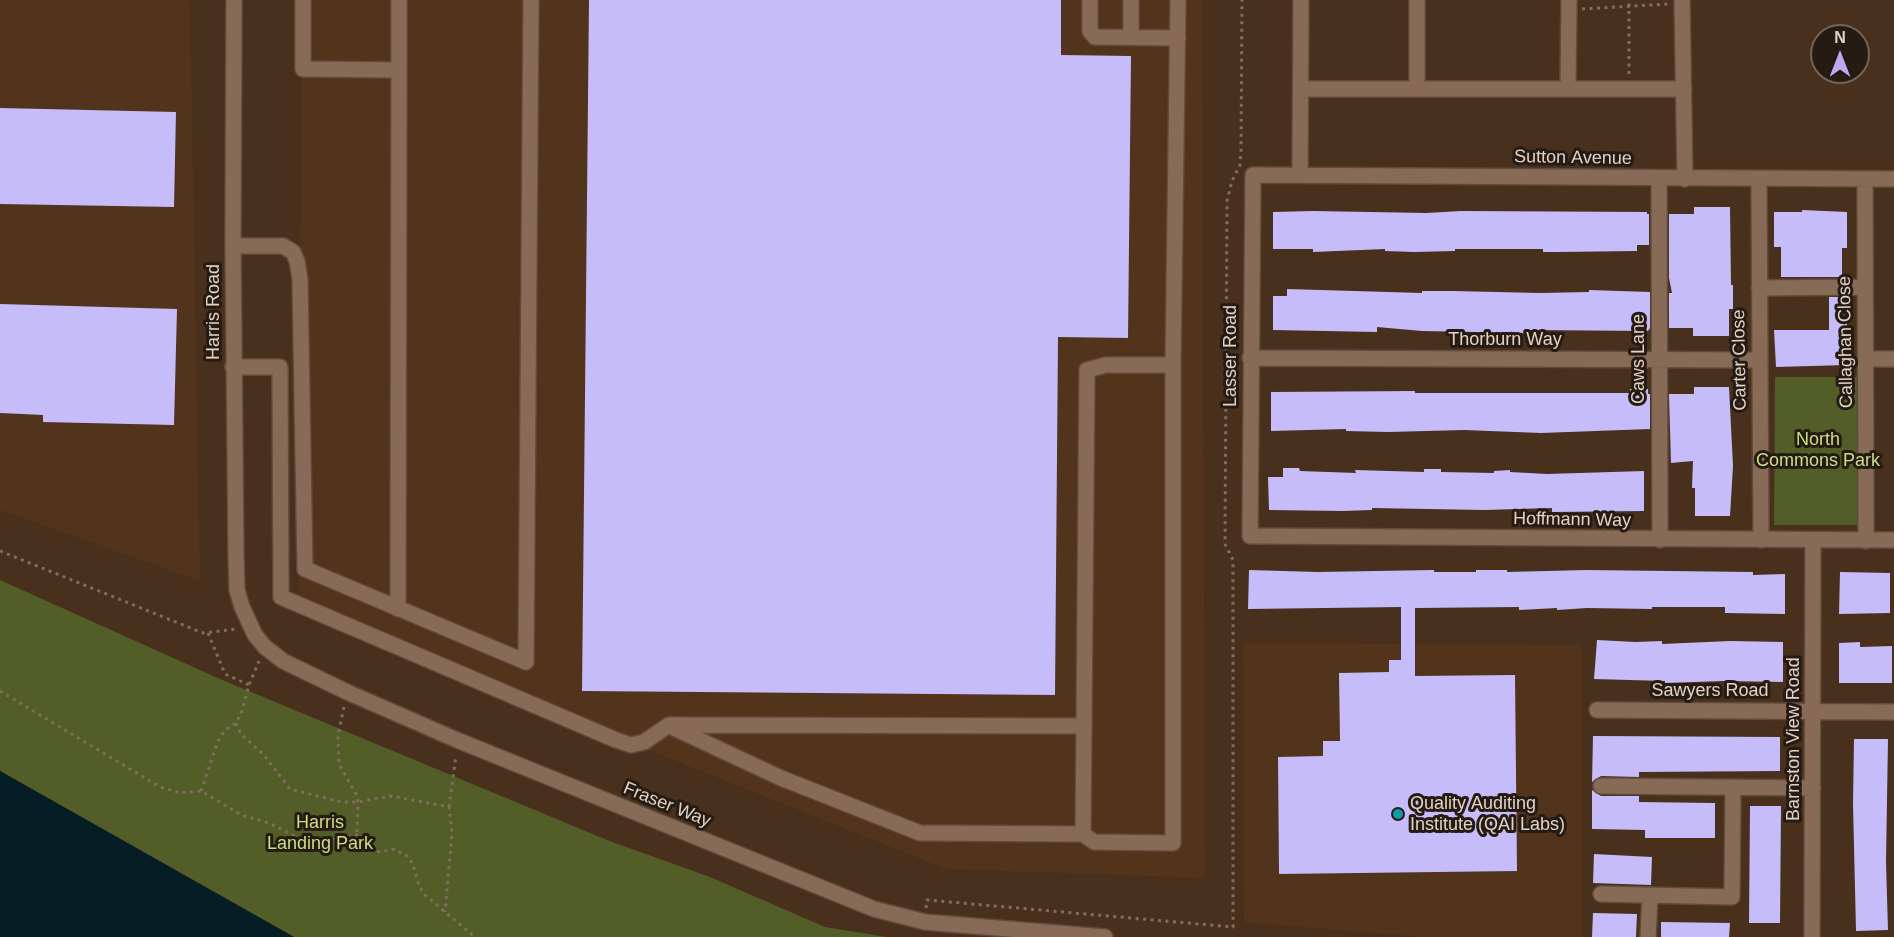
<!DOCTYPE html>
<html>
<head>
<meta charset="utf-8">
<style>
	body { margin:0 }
	#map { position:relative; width:1894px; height:937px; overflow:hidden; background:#48301d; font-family:Arial,sans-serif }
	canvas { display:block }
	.north { position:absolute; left:1810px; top:24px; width:60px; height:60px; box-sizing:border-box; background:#261b12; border:2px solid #71645a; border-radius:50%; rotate:0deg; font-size:16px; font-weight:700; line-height:24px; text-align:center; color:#e1d1c6 }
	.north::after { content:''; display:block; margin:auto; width:21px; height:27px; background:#bea9f5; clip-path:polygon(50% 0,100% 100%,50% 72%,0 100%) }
</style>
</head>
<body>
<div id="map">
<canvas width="1894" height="937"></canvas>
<div class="north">N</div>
</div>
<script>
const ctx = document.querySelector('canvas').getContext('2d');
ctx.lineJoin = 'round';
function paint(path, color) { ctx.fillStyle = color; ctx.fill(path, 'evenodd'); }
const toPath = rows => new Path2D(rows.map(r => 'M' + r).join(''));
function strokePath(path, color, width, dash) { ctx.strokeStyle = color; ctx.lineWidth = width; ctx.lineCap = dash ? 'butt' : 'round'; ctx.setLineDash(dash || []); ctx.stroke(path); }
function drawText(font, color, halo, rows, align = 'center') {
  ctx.font = font + ' Arial,sans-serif'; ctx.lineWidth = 6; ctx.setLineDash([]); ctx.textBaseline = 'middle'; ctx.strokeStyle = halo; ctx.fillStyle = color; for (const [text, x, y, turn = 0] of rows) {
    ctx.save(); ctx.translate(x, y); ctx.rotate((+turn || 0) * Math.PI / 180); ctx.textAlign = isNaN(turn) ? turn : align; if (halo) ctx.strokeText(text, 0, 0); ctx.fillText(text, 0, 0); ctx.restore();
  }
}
paint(toPath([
	[0,0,190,0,200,581,0,510],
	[302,0,1202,0,1205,878,946,869,298,610],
	[1243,643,1582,645,1582,937,1424,937,1244,922]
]), '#52331b');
paint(toPath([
	[1775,377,1861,377,1861,525,1774,525],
	[0,580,220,679,607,840,710,877,825,927,887,937,294,937,0,771]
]), '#525d27');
paint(toPath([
	[0,771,294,937,0,937]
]), '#051e26');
paint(toPath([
	[589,0,1061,0,1061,55,1131,56,1128,338,1058,337,1055,695,582,691],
	[0,108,176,112,174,207,0,204],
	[1694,207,1730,207,1731,285,1733,285,1733,309,1729,309,1729,336,1693,336,1693,328,1669,328,1669,293,1672,293,1669,278,1669,214,1694,214],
	[1802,210,1847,212,1847,248,1842,248,1842,277,1781,277,1781,247,1774,247,1774,212,1802,212],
	[1313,211,1426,213,1461,211,1647,212,1647,214,1649,214,1649,245,1637,245,1637,251,1559,252,1543,252,1543,249,1455,249,1455,251,1414,252,1385,251,1385,249,1313,252,1313,249,1273,249,1273,212],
	[1287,289,1422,293,1422,291,1453,291,1540,293,1589,292,1589,290,1650,292,1650,328,1648,331,1529,330,1529,333,1422,331,1377,327,1377,332,1273,330,1273,296,1287,296],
	[1829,297,1842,297,1842,322,1847,322,1847,365,1776,367,1774,330,1829,330],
	[0,304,177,309,174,425,43,422,43,415,0,413],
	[1694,387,1729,387,1733,466,1730,516,1695,516,1695,488,1692,488,1693,461,1671,463,1669,394,1694,394],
	[1630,389,1648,389,1648,394,1650,394,1650,429,1541,433,1464,430,1388,432,1346,431,1346,429,1271,431,1271,392,1415,391,1415,393,1630,393],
	[1283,468,1299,468,1300,471,1356,473,1355,470,1424,472,1424,469,1441,469,1441,472,1494,473,1494,471,1510,470,1510,472,1547,474,1644,471,1644,511,1552,512,1552,508,1484,510,1372,508,1372,510,1343,511,1269,510,1268,477,1283,477],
	[1249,570,1318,572,1434,570,1434,572,1476,572,1476,570,1507,570,1507,572,1586,570,1753,572,1753,575,1785,574,1785,614,1725,613,1725,607,1652,607,1652,609,1587,608,1557,610,1557,608,1519,610,1519,607,1415,608,1415,676,1515,675,1517,871,1279,874,1278,757,1323,756,1323,741,1340,741,1339,673,1389,672,1389,660,1401,660,1401,607,1248,609],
	[1840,572,1890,573,1890,613,1839,614],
	[1597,640,1635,642,1662,641,1662,644,1730,641,1783,642,1783,682,1723,681,1665,683,1665,681,1594,679],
	[1860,642,1860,647,1892,646,1892,683,1839,683,1839,643],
	[1593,736,1780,737,1780,771,1639,772,1639,777,1601,776,1592,782],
	[1854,739,1888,739,1886,862,1888,930,1856,931,1853,804],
	[1592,790,1601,796,1639,796,1639,802,1715,803,1715,838,1645,838,1645,830,1592,829],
	[1750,806,1781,806,1780,923,1749,923],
	[1594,854,1652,857,1651,885,1593,883],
	[1593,913,1637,914,1636,937,1592,937],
	[1661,922,1730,923,1729,937,1661,937]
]), '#c6bcfa');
const minor = toPath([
	[234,0,233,246,236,557,237,590,242,607,255,635,265,647,283,661,347,692,457,740,874,909,925,922,1105,937],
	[303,0,303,69,399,70,399,0],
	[1090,0,1090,31,1095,37,1178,38],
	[1417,0,1417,89],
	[1682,0,1685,179],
	[1131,37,1131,0],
	[1301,89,1684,89],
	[1568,89,1569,0],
	[1300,175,1301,0],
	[1659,179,1660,540],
	[1759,179,1761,540],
	[1865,179,1866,541],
	[1894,179,1253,175,1250,536,1894,540],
	[233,246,283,246,293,252,297,261,300,279,305,569,526,662,531,0],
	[1759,288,1864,287],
	[1250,358,1759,360],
	[1866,359,1894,359],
	[233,367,280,367,281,597,616,740,631,745,644,742,669,725,1084,726,1087,370,1106,365,1173,365,1178,0],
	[398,609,399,70],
	[1597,710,1894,712],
	[1084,726,1083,834,1094,842,1173,843,1173,365],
	[674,728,781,778,920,833,1083,834],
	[1601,786,1813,788],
	[1601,894,1732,897,1733,788],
	[1648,937,1650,896],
	[1812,937,1813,540]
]);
strokePath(minor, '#604b3b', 18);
strokePath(toPath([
	[1582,9,1668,4],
	[1629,74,1629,0],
	[0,551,203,633,237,629],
	[208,633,225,674,249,685],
	[0,691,160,787,181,793,201,791,241,815,269,823,314,846,338,838,357,835,367,850,381,852,393,849,406,855,413,864,419,886,426,896,475,937],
	[344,707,338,735,339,764,356,794,358,802,357,835],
	[236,723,241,734,264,755,290,789,341,802,358,802,391,796,449,807,452,833,445,912],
	[201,791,218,741,225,730,236,723,242,711,249,685,259,661],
	[449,807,456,756],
	[926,908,927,900,1233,927,1233,560,1225,544,1227,201,1232,181,1240,165,1241,152,1242,0]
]), '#826d5d', 3, [3, 4.5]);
strokePath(minor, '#876b56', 15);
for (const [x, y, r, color] of [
	[1398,814,6,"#0f9aa8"]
]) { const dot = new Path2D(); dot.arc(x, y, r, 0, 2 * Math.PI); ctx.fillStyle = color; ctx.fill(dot); strokePath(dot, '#261b12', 2); }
drawText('18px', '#e1d1c6', '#261b12', [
	["Sutton Avenue",1573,158,1],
	["Harris Road",214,312,-90],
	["Thorburn Way",1505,340],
	["Callaghan Close",1846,342,-91],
	["Lasser Road",1231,356,-90],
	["Caws Lane",1639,359,-90],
	["Carter Close",1740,360,-91],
	["Hoffmann Way",1572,520,1],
	["Sawyers Road",1710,691],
	["Barnston View Road",1794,739,-90],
	["Fraser Way",667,805,22]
]);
drawText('18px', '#cbdf85', '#261b12', [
	["North",1818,440],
	["Commons Park",1818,461],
	["Harris",320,823],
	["Landing Park",320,844]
]);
drawText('18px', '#e1d1c6', '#261b12', [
	["Quality Auditing",1410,804],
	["Institute (QAI Labs)",1410,825]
], 'left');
</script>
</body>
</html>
